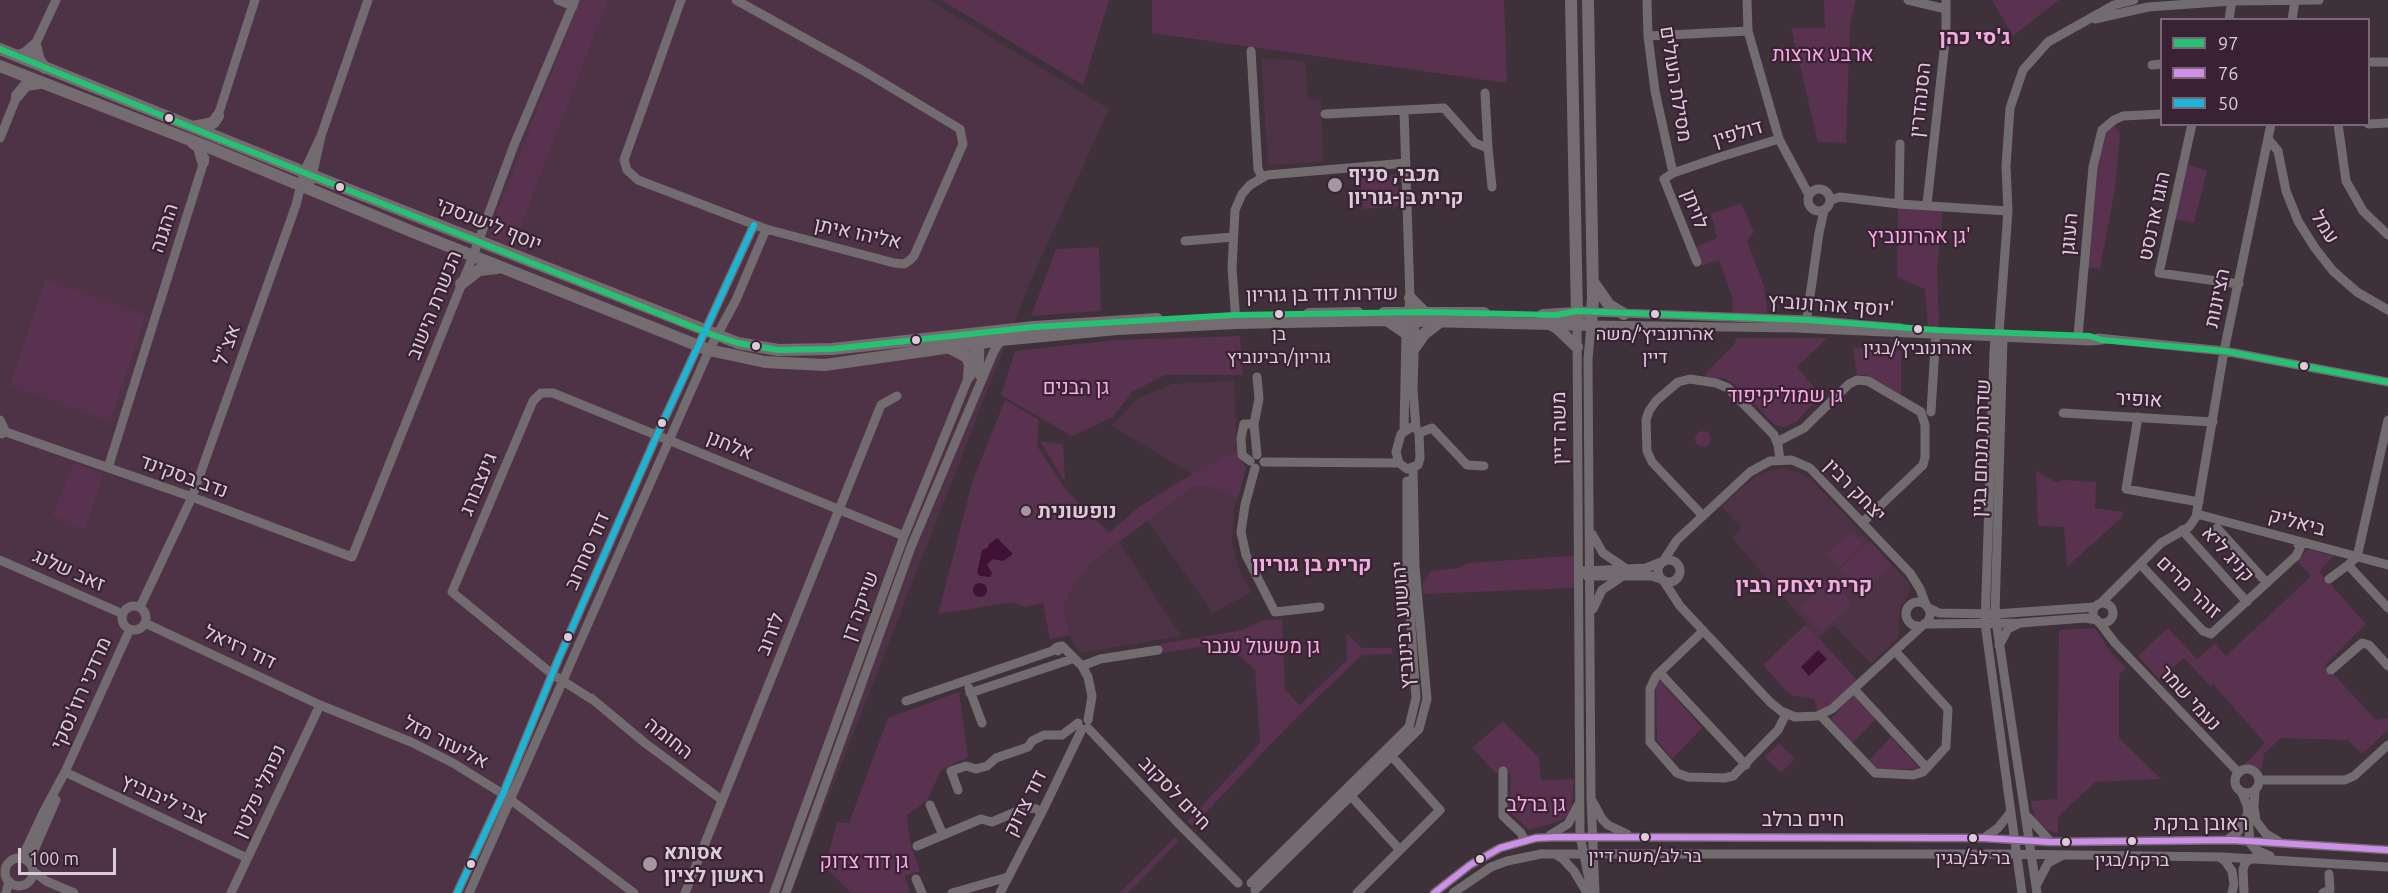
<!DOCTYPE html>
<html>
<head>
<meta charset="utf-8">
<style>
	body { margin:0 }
	#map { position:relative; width:2388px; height:893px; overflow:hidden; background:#3e313a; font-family:Ubuntu,sans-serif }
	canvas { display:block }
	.legend { position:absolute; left:2160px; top:18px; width:210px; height:108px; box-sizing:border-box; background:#392233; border:2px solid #7a6675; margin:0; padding:8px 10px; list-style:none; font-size:18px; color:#dcccd7 }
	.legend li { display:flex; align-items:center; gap:12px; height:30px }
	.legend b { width:30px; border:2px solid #7a6675 }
	.scale { position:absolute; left:18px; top:848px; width:98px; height:27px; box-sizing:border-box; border:3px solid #dcccd7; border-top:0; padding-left:8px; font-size:18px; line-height:21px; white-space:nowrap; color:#dcccd7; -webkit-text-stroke:4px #392233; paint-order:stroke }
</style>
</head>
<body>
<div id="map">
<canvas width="2388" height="893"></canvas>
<ul class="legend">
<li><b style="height:8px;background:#26c172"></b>97</li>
<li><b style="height:8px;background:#ce8fe9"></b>76</li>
<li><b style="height:8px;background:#1ab6d8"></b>50</li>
</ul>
<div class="scale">100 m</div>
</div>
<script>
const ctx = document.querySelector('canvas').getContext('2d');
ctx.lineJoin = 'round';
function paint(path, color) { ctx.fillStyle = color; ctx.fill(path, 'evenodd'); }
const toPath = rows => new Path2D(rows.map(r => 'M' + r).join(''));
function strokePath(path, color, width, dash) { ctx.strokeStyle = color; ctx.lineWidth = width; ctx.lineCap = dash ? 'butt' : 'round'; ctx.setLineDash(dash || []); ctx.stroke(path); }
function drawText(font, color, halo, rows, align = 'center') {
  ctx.font = font + ' Ubuntu,Heebo,sans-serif'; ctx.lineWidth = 4.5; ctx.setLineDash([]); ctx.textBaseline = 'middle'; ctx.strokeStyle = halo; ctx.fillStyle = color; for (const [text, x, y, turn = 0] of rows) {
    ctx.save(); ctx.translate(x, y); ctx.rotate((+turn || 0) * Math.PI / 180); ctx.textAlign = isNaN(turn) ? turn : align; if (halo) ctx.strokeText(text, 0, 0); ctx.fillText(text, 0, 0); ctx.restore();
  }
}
paint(toPath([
	[0,0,930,0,1109,109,1030,282,791,893,0,893],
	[1261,58,1305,61,1308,100,1321,99,1323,162,1268,165],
	[1234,381,1237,451,1192,474,1112,426,1137,399,1172,384],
	[1786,468,1809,477,1910,584,1909,592,1900,610,1898,638,1871,664,1834,625,1819,638,1732,538,1742,528,1721,506,1757,475,1771,470],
	[1208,486,1238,498,1234,508,1232,543,1239,570,1252,592,1213,613,1147,520,1191,488],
	[1119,542,1181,636,1081,653,1071,640,1064,606,1074,584,1091,563]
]), '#4e3347');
paint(toPath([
	[580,0,608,0,513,246,488,236],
	[941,0,1109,0,1083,85],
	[1152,0,1504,0,1507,83,1152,33],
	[1824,0,1856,0,1850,23,1846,143,1818,142,1791,28,1825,28],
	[1992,0,2059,0,2013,36],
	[2115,126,2120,133,2115,188,2100,269,2087,267,2097,168,2105,132],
	[2186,164,2207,171,2194,223,2174,219],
	[1397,174,1400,206,1363,209,1360,177],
	[1741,203,1754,232,1747,241,1764,286,1768,316,1732,315,1733,300,1719,260,1702,266,1694,248,1717,238,1711,214],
	[1898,207,1943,209,1937,268,1939,327,1928,326,1925,289,1897,277],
	[1099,247,1101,311,1031,316,1056,249],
	[46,279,146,315,110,421,10,385],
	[1240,336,1243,375,1165,375,1132,392,1113,417,1072,436,1001,395,1015,351,1115,340],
	[1736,338,1827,338,1797,367,1821,396,1796,422,1785,427,1775,425,1734,384,1726,379,1706,377,1706,373,1735,343],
	[1853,348,1901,351,1901,395,1866,375,1857,375],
	[1005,400,1039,420,1037,446,1066,490,1109,533,1139,507,1192,474,1237,451,1238,457,1246,467,1238,498,1208,486,1191,488,1091,563,1074,584,1064,606,1070,635,1050,639,1043,603,1025,607,1013,602,938,614,973,480],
	'1695 439a8 8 0 1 1 16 0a8 8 0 1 1-16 0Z',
	[1040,441,1063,444,1065,482],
	[74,463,103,474,85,530,52,516],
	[2036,471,2056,482,2064,480,2096,482,2095,508,2123,512,2122,517,2067,567,2064,527,2038,526],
	[1851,532,1863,545,1839,568,1826,554],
	[1870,541,1892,565,1862,593,1839,570],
	[2308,549,2334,556,2319,571,2366,624,2325,665,2376,720,2388,718,2388,730,2362,754,2348,740,2281,738,2264,754,2262,770,2245,764,2265,743,2213,684,2210,686,2184,658,2159,679,2138,656,2168,628,2197,659,2215,644,2226,656,2311,576,2297,561],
	[1575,554,1575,588,1423,594,1423,583,1431,571,1458,568,1468,563,1570,556],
	[1830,579,1852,603,1822,632,1799,608],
	[1282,619,1285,690,1300,705,1347,660,1346,633,1362,648,1392,648,1392,654,1362,655,1291,723,1193,826,1187,822,1260,743,1255,670,1226,643,1161,653,1160,644,1243,630,1263,620],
	[1806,624,1858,681,1832,705,1817,712,1814,699,1794,696,1785,690,1763,665],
	[2095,628,2112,654,2126,668,2119,674,2119,738,2161,779,2095,782,2058,817,2058,833,2053,832,2044,829,2035,820,2031,801,2057,799,2059,630],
	[1659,679,1702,728,1672,759,1657,740,1656,686],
	[959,692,968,757,941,770,927,801,907,815,910,843,920,871,905,876,910,893,851,893,825,867,837,822,849,823,888,718],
	[1853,695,1876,719,1852,743,1831,719],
	[1503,721,1539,758,1541,780,1574,779,1572,806,1564,820,1529,830,1509,811,1511,774,1496,773,1472,748],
	[1891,737,1920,769,1877,769,1869,760],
	[1779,743,1795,759,1781,773,1765,757],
	[1175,837,1179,841,1128,893,1120,893]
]), '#58324f');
paint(toPath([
	[997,538,1013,554,1003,561,993,559,987,565,992,573,990,577,980,576,977,573,982,550,989,547,988,545],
	'973 590a7 7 0 1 1 14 0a7 7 0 1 1-14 0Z',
	[1818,650,1827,659,1809,676,1801,667]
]), '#3f1135');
strokePath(toPath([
	[558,0,573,6],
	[681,0,624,160,627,170,638,180,766,229,894,263,904,264,910,260,914,256,963,144,960,129,862,70,736,0],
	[1647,0,1648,36,1655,91,1673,173],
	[1747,0,1748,31,1779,139,1809,195],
	[1908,0,1946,9],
	[2095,19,2148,7,2232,1,2319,0],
	[2229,20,2232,0],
	[2292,20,2295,0],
	[1648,36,1748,31],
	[35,45,56,0],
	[1251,51,1258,169,1262,177],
	[2368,62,2388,62],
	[2152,65,2162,64],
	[1485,93,1488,148],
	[1404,111,1410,298,1406,333,1404,430],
	[1325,114,1444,108,1475,143,1488,148,1492,187],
	[216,122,255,0],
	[2192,124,2159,273,2239,284],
	[2338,124,2346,181,2363,211,2388,235],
	[2368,124,2388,123],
	[0,138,17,96],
	[2268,139,2278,151,2286,191,2298,221,2315,248,2333,271,2357,292,2388,310],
	[311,181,321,136,368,0],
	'1808 200a11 11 0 1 1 22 0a11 11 0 1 1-22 0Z',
	[1831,200,1840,197,1899,204,2008,211],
	[1899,204,1900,144],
	[1927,204,1946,33,1946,0],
	[1185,241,1233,237],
	[1697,262,1664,179,1673,173,1720,157,1779,139],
	[1593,312,1808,320,1901,328],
	[1411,317,1415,322,1413,390,1416,428],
	[1236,323,1232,268,1235,210,1242,194,1250,185,1267,175,1406,163],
	[1577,323,1580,836,1590,884],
	[1806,324,1819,233,1824,211],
	[2000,333,2003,338,1995,614,2037,893],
	[2098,338,2224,351,2388,382],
	[2072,340,2078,336,2093,167,2102,130,2114,120,2123,116,2162,114],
	[979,375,980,338],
	[1931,412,1936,331],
	[2063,413,2213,422],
	[2138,417,2126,489,2199,502],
	[0,420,4,428,2,434],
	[2388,420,2357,557,2348,565,2388,608],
	[1254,424,1259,399,1257,377],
	[1412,427,1416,428,1419,433,1420,458,1418,465,1407,469,1399,463,1396,452,1401,434,1412,427],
	[3,431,192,497,352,557,473,256,514,145,575,0],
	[1419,433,1432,428,1467,465,1484,466],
	[1777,442,1804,428,1849,384,1857,380,1868,381,1921,412,1925,425,1925,457,1923,465,1862,523],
	[1250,461,1242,455,1241,438,1244,424,1254,424,1257,455],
	[1264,462,1399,463],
	[108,468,205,158],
	[1255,468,1245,505,1241,532,1246,555,1275,612,1320,607],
	[2197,514,2388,565],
	[1703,516,1652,462,1647,451,1646,420,1649,411,1656,401,1678,382,1690,379,1716,383,1728,388,1774,435,1778,445,1780,460],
	[2217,528,2267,583],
	[2182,530,2247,602],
	[1592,534,1603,553,1625,568],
	'1658 571a11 11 0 1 1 22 0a11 11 0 1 1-22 0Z',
	[0,560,123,614],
	[1664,560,1677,540,1750,472,1770,461,1792,460,1810,468,1910,573,1920,589,1926,605],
	[2140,564,2203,631,2211,634,2296,556,2300,548,2296,541],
	[1584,571,1646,568,1661,562],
	[1587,576,1651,576,1661,579],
	[2329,579,2348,565],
	[1663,580,1680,606,1770,702,1781,711,1795,717,1817,716,1832,709,1923,625],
	'1906 614a12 12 0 1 1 24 0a12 12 0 1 1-24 0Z',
	[2101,603,2161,543,2189,527,2196,517,2224,351,2271,124],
	'2093 613a10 10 0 1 1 20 0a10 10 0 1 1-20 0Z',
	'122 618a12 12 0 1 1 24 0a12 12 0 1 1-24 0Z',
	[140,607,192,497,296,205,304,172,321,136],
	[1927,607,1939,613,1995,614,2095,607],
	[1593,609,1602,590,1620,578],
	[2099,622,2115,643,2239,773],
	[145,623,320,705,411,742,453,763,503,794,634,893],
	[1924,624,2020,623,2085,618,2097,620],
	[1703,631,1656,676,1650,689,1650,742,1677,773,1688,777,1724,778,1733,776,1778,730,1786,714],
	[1999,646,2008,629,2018,624],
	[1058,651,1057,647,1062,646,1082,666,1088,677,1092,696,1088,720],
	[1082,666,1100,659,1158,650],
	[2331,670,2362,643,2369,645,2388,666],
	[1660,673,1746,765],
	[969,688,982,723],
	[1854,689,1927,768],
	[970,693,1072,659],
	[591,698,645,743,722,800],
	[906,701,1052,651,1057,647],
	[596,702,552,674,452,592,533,401,541,393,553,393,904,536],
	[1820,715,1875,773,1913,775,1923,772,1946,747,1948,709,1895,651],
	[1088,728,1176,821,1238,883],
	'2235 781a12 12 0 1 1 24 0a12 12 0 1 1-24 0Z',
	[1503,771,1503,816,1521,833,1525,841],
	[65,772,247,858],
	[2259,780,2345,780,2354,776,2388,745],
	[958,790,951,771,966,766,976,769,987,766,996,758,1028,747,1032,741,1044,735,1062,735,1078,723],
	[2255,790,2254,807,2256,821,2266,834,2278,841],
	[2241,791,2247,805,2250,843,2256,850,2270,856],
	[1351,796,1400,850],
	[1593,802,1602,819,1608,825,1627,834],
	[930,805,943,835],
	[2028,817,2051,842],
	[1550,835,1568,824,1578,805],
	[1984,838,1998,828,2010,813],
	[2227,840,2238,832,2246,817],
	[917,846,981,819,992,822,1020,810,1034,808,1042,812],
	[1555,854,1563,859,1574,871,1587,893],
	[2219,857,2225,861,2232,871,2234,884,2232,893],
	[22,858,43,813,65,772,130,629],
	'5 872a14 14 0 1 1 28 0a14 14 0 1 1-28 0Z',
	[29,862,56,800],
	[33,871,46,881,74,893],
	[916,879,922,893],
	[1251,883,1409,727,1416,698,1407,568,1407,481],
	[2037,884,2048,863,2063,855],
	[1255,890,1419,729,1427,699,1415,567,1413,468],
	[6,893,9,881],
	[231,893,320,705],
	[457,893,503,794,558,660,657,435,754,225],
	[469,893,709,350,736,300,766,229],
	[685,893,881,405,897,396],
	[774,893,904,536,969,376,976,340],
	[786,893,911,547,994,351,1001,340],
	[952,893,1008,877],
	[1000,893,1042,812,1082,729],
	[1357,893,1440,810,1388,752],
	[1434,893,1470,865,1500,848,1536,838,1557,837,1984,838,2051,842,2232,840,2388,850],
	[1453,893,1491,867,1507,861,1541,854,2002,854,2222,857,2388,867],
	[1595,893,1591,797,1588,359,1591,325,1795,328,2090,341,2102,340],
	[2022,893,1985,623,1994,353,1995,337,1999,333,2008,211,2006,166,2010,108,2023,70,2048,42,2114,5,2134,0],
	[2244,893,2243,870,2245,863,2252,858],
	[2323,893,2330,890,2329,874]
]), '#726c70', 9);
strokePath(toPath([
	[1571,0,1577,317],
	[0,49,304,172,738,343,778,350,832,349,1034,327,1157,319],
	[18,56,26,53,35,45,39,60,45,68],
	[0,66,208,147,413,232,709,350,765,362,825,365,1001,340,1117,329,1236,323,1387,320,1591,325,1593,299,1588,0],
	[17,96,26,85,40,83],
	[193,127,213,123,218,116],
	[193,143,199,147,203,162],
	[1593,282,1609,305,1624,314],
	[461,284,479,270,497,268],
	[1410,298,1424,312],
	[1384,313,1484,313],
	[1309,314,1358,313],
	[1543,315,1593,312],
	[1388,321,1406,333],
	[1548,323,1557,328,1577,347],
	[1415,347,1424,334,1441,321],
	[950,348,967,357,970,365,969,376]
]), '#756c71', 12);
strokePath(toPath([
	[0,49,212,136,716,336,738,343,778,350,832,349,1034,327,1234,315,1424,312,1556,315,1577,311,1808,320,1936,330,2090,336,2102,340,2224,351,2388,382]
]), '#26c172', 6);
strokePath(toPath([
	[1434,893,1470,865,1500,848,1536,838,1557,837,1984,838,2051,842,2232,840,2388,850]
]), '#ce8fe9', 6);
strokePath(toPath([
	[457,893,503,794,558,660,657,435,754,225]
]), '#1ab6d8', 6);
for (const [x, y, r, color] of [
	[169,118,5,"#dcccd7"],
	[1335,185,8,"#a596a0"],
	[340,187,5,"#dcccd7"],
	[1279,314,5,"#dcccd7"],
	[1655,314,5,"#dcccd7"],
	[1918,329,5,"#dcccd7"],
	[916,340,5,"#dcccd7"],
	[756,346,5,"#dcccd7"],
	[2304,366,5,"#dcccd7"],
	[662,423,5,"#dcccd7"],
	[1026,511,6,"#a596a0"],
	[568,637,5,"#dcccd7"],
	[1645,837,5,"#dcccd7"],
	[1973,838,5,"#dcccd7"],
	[2132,841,5,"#dcccd7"],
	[2066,842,5,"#dcccd7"],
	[1480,859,5,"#dcccd7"],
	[471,864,5,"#dcccd7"],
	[650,864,8,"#a596a0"]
]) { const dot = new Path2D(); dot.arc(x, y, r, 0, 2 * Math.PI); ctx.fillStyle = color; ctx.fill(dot); strokePath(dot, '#392233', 2); }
drawText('18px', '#dcccd7', '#392233', [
	["בן",1279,334],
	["גוריון/רבינוביץ",1279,357],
	["אהרונוביץ׳/משה",1655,334],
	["דיין",1655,357],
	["אהרונוביץ׳/בגין",1918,348],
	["בר לב/משה דיין",1645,856],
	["בר לב/בגין",1973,858],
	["ברקת/בגין",2132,860]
]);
drawText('20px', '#faa9e4', '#392233', [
	["ארבע ארצות",1823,54],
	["גן אהרונוביץ'",1919,236],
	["גן הבנים",1076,387],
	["גן שמוליקיפוד",1785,395],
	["גן משעול ענבר",1261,646],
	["גן ברלב",1536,804],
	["גן דוד צדוק",864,861]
]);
drawText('20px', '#dcccd7', '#392233', [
	["מסילת העולים",1676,84,81],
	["הסנהדרין",1920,100,-84],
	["דולפין",1738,133,-17],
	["לויתן",1695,209,69],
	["הוגו ארנסט",2154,216,-78],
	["יוסף לישנסקי",489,224,22],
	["עמל",2325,227,58],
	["ההגנה",164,228,-72],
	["אליהו איתן",858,233,12],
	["העוגן",2069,234,-85],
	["שדרות דוד בן גוריון",1322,294,-1],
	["הציונות",2217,298,-78],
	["הכשרת הישוב",434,305,-68],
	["יוסף אהרונוביץ'",1831,305,4],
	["אצ\"ל",227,345,-70],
	["אופיר",2139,399,3],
	["משה דיין",1559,428,-91],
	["אלחנן",730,445,22],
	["שדרות מנחם בגין",1981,448,-88],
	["נדב בסקינד",184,476,20],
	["גינצבורג",478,484,-67],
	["יצחק רבין",1855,490,46],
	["ביאליק",2297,522,15],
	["דוד סחרוב",587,551,-66],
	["קניג ליא",2228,554,48],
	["זאב שלנג",69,570,24],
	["זוהר מרים",2189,587,44],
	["שייקה דן",860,606,-70],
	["יהושוע רבינוביץ",1403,625,-94],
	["לזרוב",770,634,-68],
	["דוד רזיאל",240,647,25],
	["מרדכי רוז'נסקי",81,693,-66],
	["נעמי שמר",2190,698,47],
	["החומה",669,738,38],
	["אליעזר מזל",446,742,27],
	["נפתלי פלטין",259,791,-65],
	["חיים לסקוב",1175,793,46],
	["צבי ליבוביץ",164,799,25],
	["דוד צדוק",1025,803,-63],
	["חיים ברלב",1803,819],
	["ראובן ברקת",2201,823]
]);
drawText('bold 20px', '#dcccd7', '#392233', [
	["מכבי, סניף",1348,174],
	["קרית בן-גוריון",1348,197],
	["נופשונית",1038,511],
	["אסותא",664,852],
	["ראשון לציון",664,875]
], 'left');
drawText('bold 21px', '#f0adde', '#392233', [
	["ג'סי כהן",1975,37],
	["קרית בן גוריון",1312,564],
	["קרית יצחק רבין",1804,585]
]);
</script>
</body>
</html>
